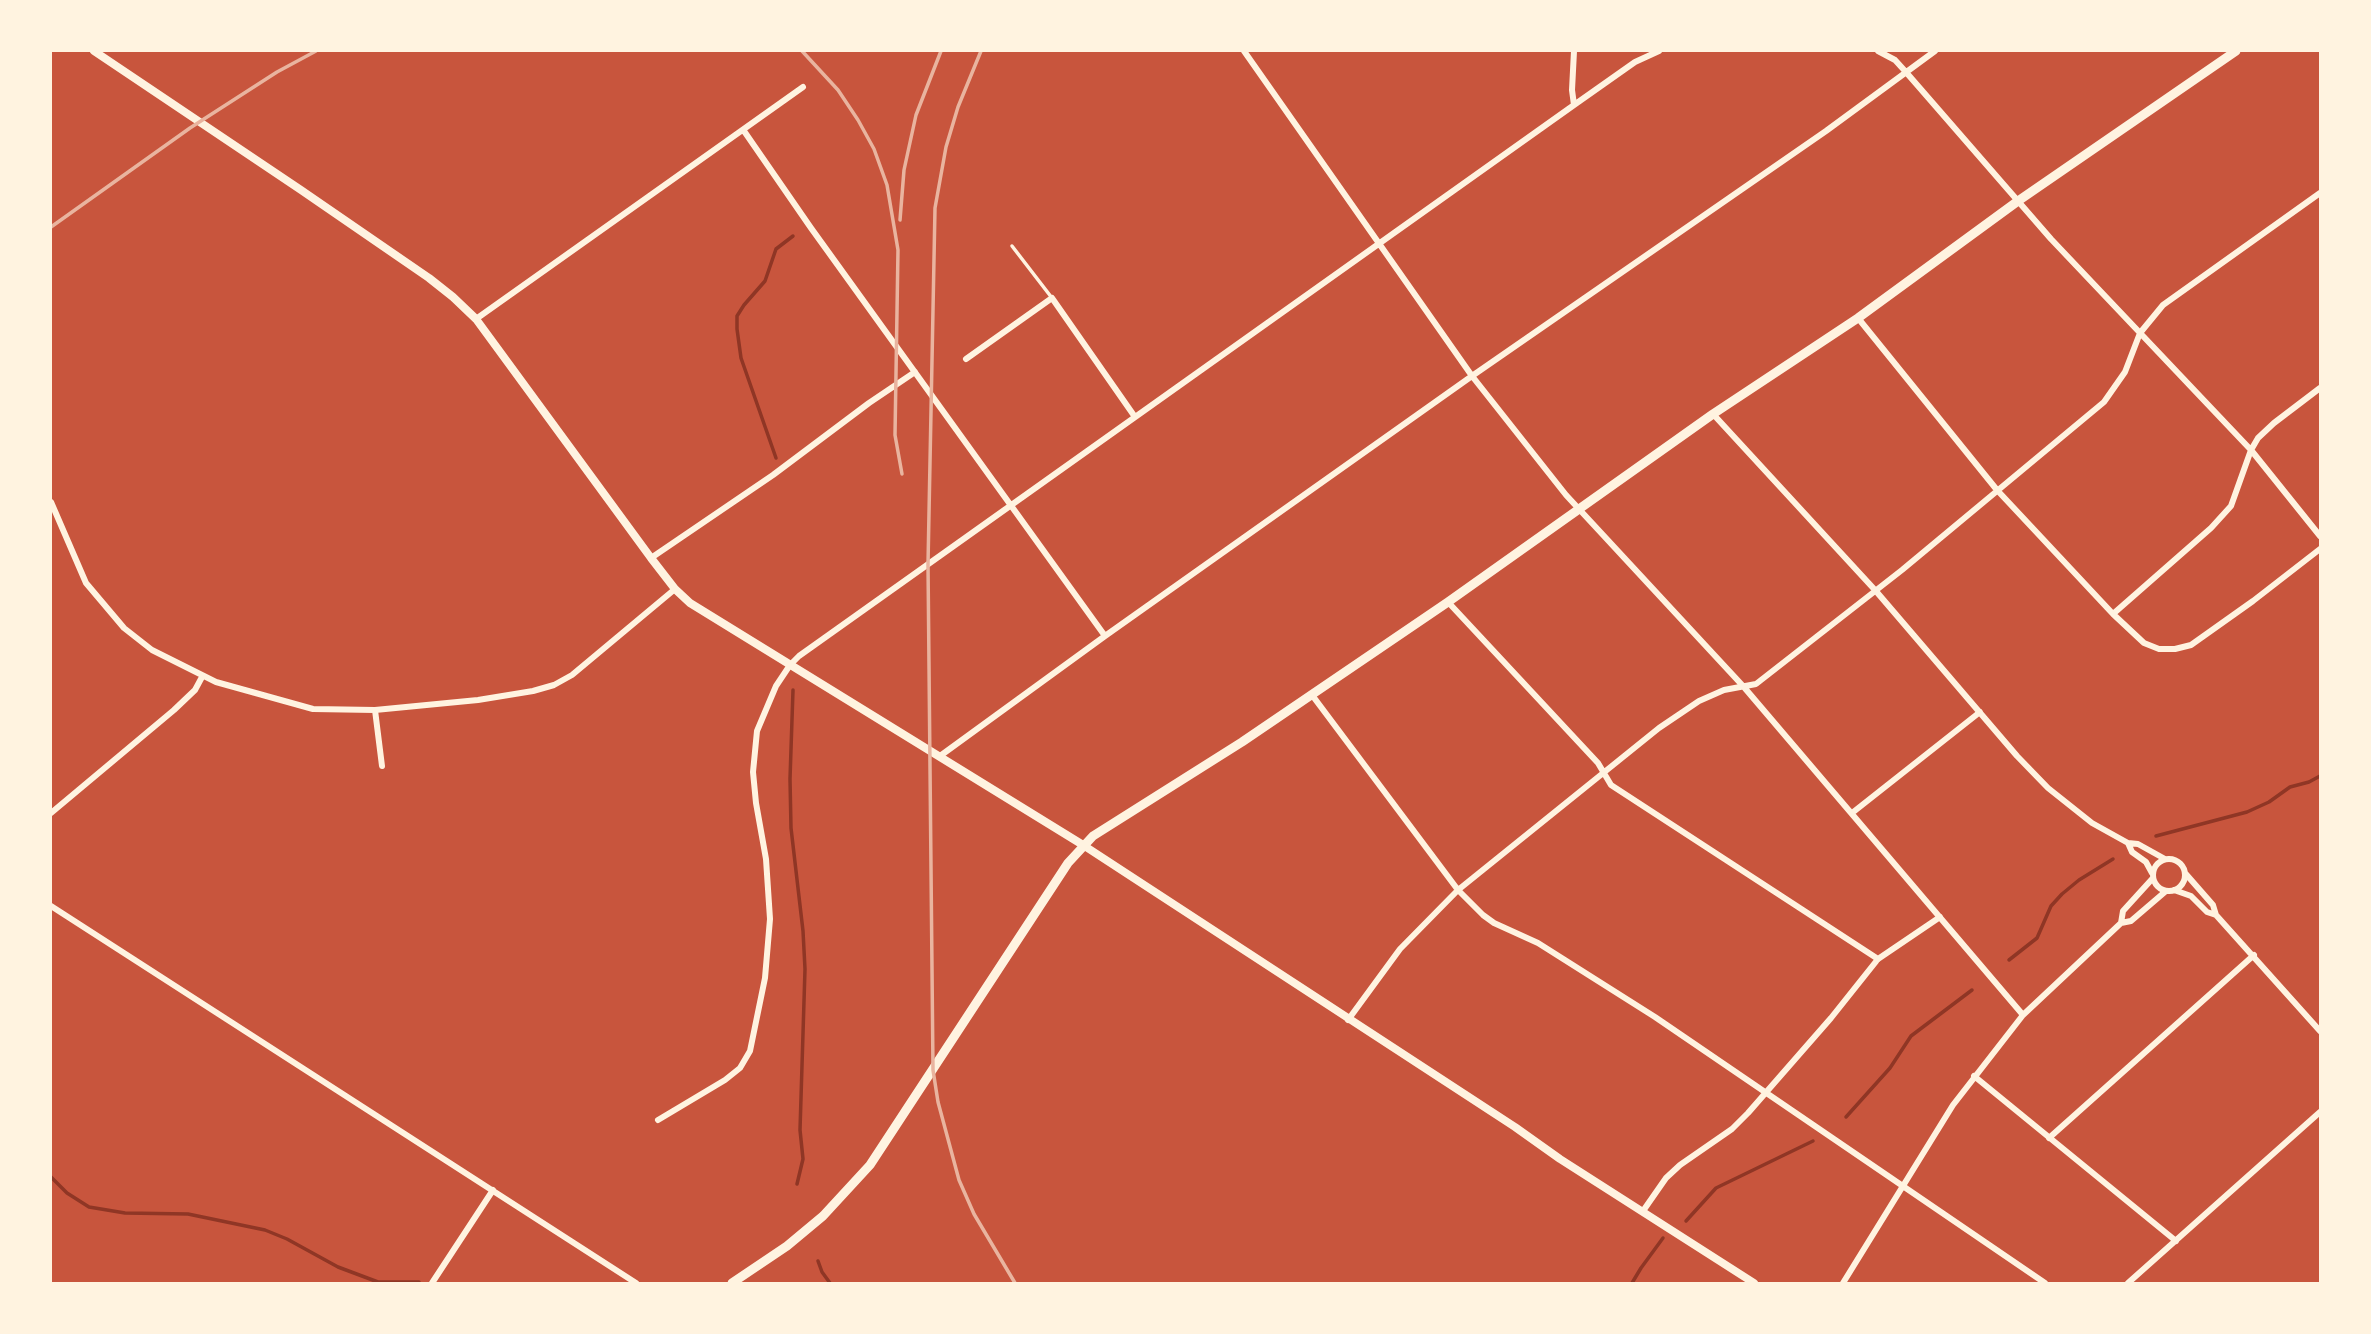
<!DOCTYPE html>
<html>
<head>
<meta charset="utf-8">
<style>
	body { margin:0 }
	#map { position:relative; width:2371px; height:1334px; overflow:hidden; background:#c8553d; font-family:"DM Sans",sans-serif }
	canvas { display:block }
	.frame { position:absolute; inset:0; border:52px solid #fff3e0; pointer-events:none }
</style>
</head>
<body>
<div id="map">
<canvas width="2371" height="1334"></canvas>
<div class="frame"></div>
</div>
<script>
const ctx = document.querySelector('canvas').getContext('2d');
ctx.lineJoin = 'round';
const toPath = rows => new Path2D(rows.map(r => 'M' + r).join(''));
function strokePath(path, color, width, dash) { ctx.strokeStyle = color; ctx.lineWidth = width; ctx.lineCap = dash ? 'butt' : 'round'; ctx.setLineDash(dash || []); ctx.stroke(path); }
strokePath(toPath([
	[776,458,741,358,737,329,737,316,744,305,765,281,776,249,793,236],
	[793,690,790,779,791,828,803,931,805,969,800,1130,803,1159,797,1184],
	[2156,836,2247,812,2269,802,2290,787,2309,782,2320,776],
	[2009,960,2037,938,2051,906,2062,894,2079,880,2113,859],
	[1846,1117,1890,1068,1911,1036,1972,990],
	[51,1177,67,1193,89,1207,125,1213,188,1214,265,1230,287,1239,338,1267,378,1282,419,1282],
	[1686,1221,1716,1188,1813,1141],
	[818,1261,822,1272,830,1283],
	[1632,1283,1641,1268,1663,1238]
]), '#8f3625', 3.5);
strokePath(toPath([
	[1012,246,1052,298]
]), '#fff3e0', 3.5);
strokePath(toPath([
	[1244,51,1472,376,1566,495,1743,686,2023,1015],
	[1574,51,1572,90,1574,105],
	[1878,51,1895,60,1905,71,2051,239,2251,450,2320,536],
	[744,131,811,228,1105,636],
	[1858,318,1997,490,2113,614,2144,643,2159,649,2175,649,2191,645,2253,601,2320,549],
	[476,319,803,87],
	[966,359,1052,298,1135,417],
	[1713,414,1875,590,2017,756,2048,788,2092,823,2128,843,2138,844,2165,859],
	[51,502,86,583,124,628,152,650,216,682,313,709,375,710,478,700,533,691,554,685,572,675,675,589],
	[651,558,773,475,869,403,915,372],
	[1448,602,1598,763,1611,785,1878,959],
	[2113,614,2211,528,2231,506,2251,450,2258,438,2274,423,2320,388],
	[1312,695,1458,890,1483,915,1494,923,1538,943,1655,1017,2045,1283],
	[375,710,382,766],
	[940,756,1105,636,1472,376,1826,131,1935,51],
	[51,813,174,710,195,690,202,677],
	[1852,813,1980,712],
	[2128,843,2132,852,2146,862,2152,873],
	'2153 875a16 16 0 1 1 32 0a16 16 0 1 1-32 0Z',
	[2185,873,2213,905,2216,915,2320,1031],
	[2174,890,2191,896,2207,912,2216,915],
	[51,906,636,1283],
	[2121,923,2123,911,2153,878],
	[1348,1020,1400,949,1458,890,1659,728,1699,701,1724,690,1756,684,1902,570,2104,402,2125,372,2140,333,2163,305,2320,193],
	[1974,1076,2176,1241],
	[658,1120,725,1080,740,1068,750,1051,765,978,770,919,766,859,756,803,753,772,757,731,776,686,790,665,799,656,1574,105,1635,62,1659,51],
	[2049,1138,2254,955],
	[1643,1211,1666,1178,1680,1165,1732,1129,1748,1113,1831,1018,1878,959,1940,917],
	[432,1283,493,1190],
	[1843,1283,1953,1105,2023,1015,2121,923,2131,921,2166,891],
	[2128,1283,2320,1112]
]), '#fff3e0', 6);
strokePath(toPath([
	[94,51,301,190,429,278,453,297,476,319,651,558,675,589,690,603,1083,845,1515,1127,1560,1159,1754,1283]
]), '#fff3e0', 8);
strokePath(toPath([
	[732,1283,787,1246,823,1216,870,1165,1068,863,1093,836,1242,742,1448,602,1713,414,1858,318,2018,201,2236,51]
]), '#fff3e0', 9);
strokePath(toPath([
	[802,51,838,90,858,120,874,149,887,185,898,250,895,435,902,474],
	[981,51,958,107,946,147,935,208,928,564,933,1070,938,1102,959,1180,974,1214,1015,1283],
	[900,220,904,170,916,115,941,51],
	[51,227,190,128,277,72,316,51]
]), '#e9b49f', 3.5);
</script>
</body>
</html>
